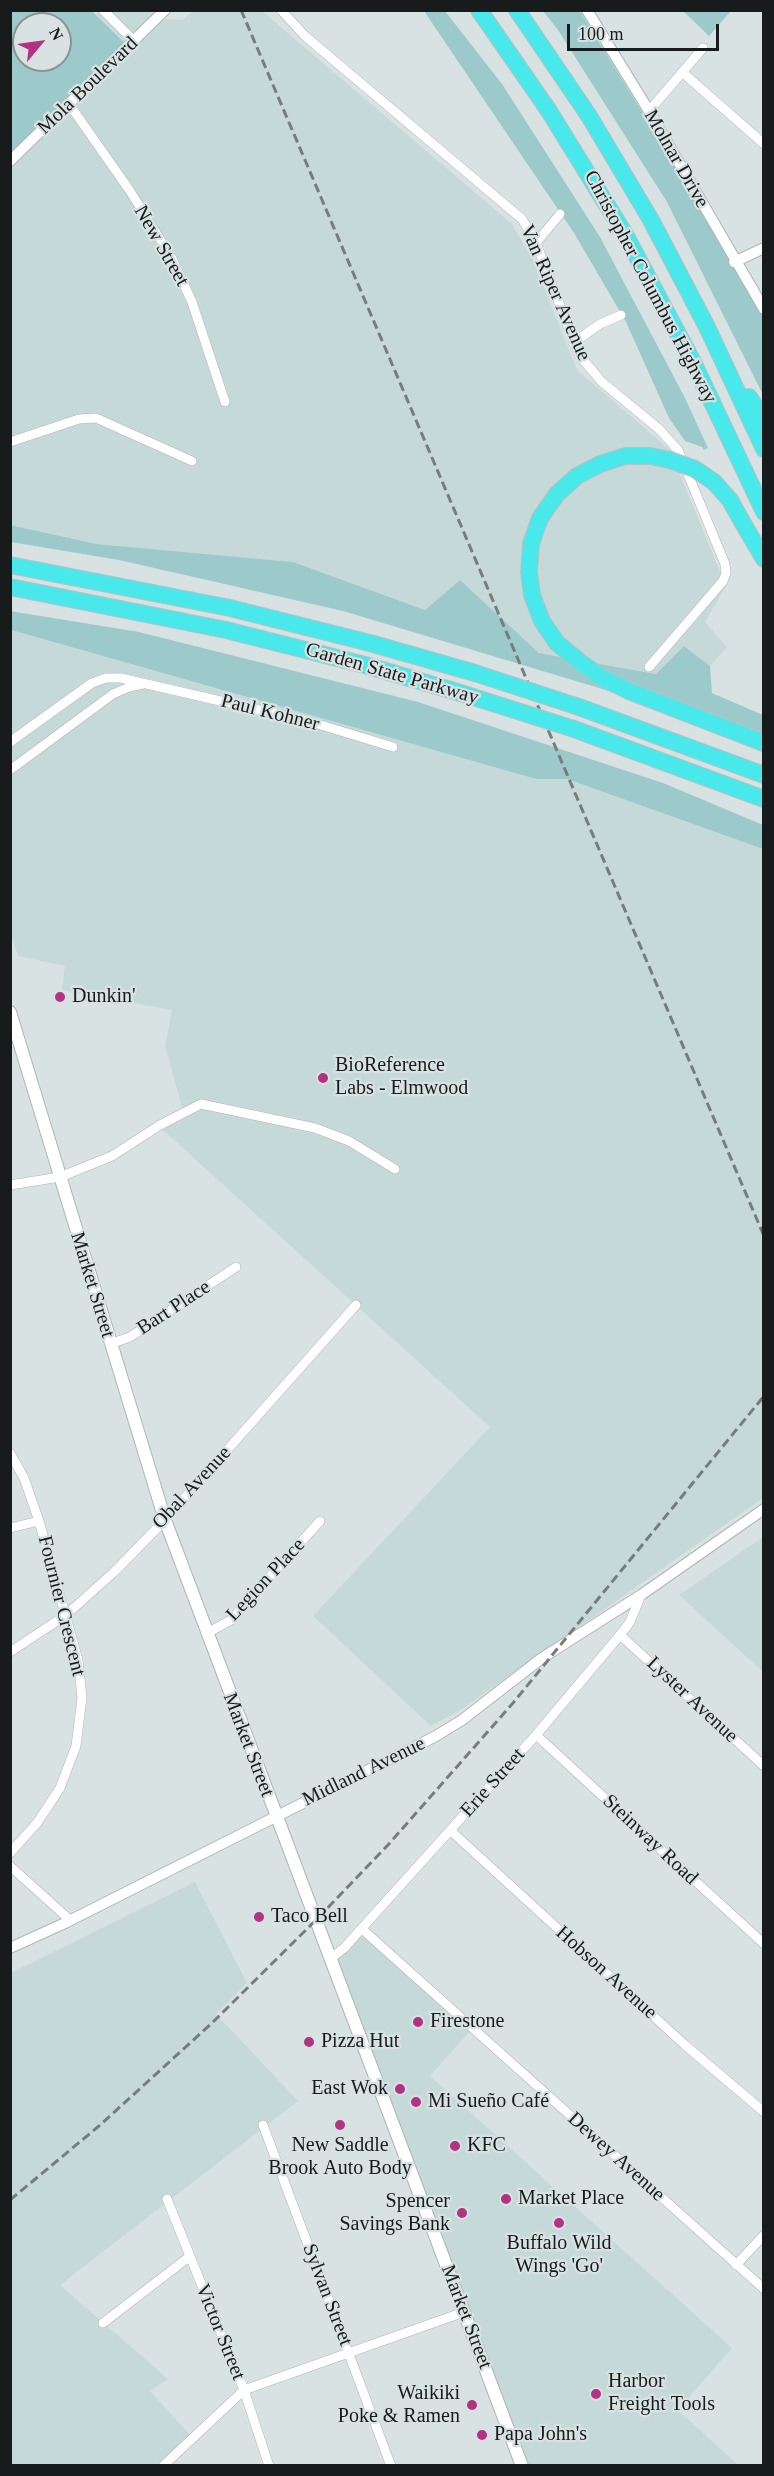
<!DOCTYPE html>
<html>
<head>
<meta charset="utf-8">
<style>
	body { margin:0 }
	#map { position:relative; width:774px; height:2476px; overflow:hidden; background:#d9e2e2; font-family:Georgia,serif }
	canvas { display:block }
	.frame { position:absolute; inset:0; border:12px solid #181b1b; pointer-events:none }
	.north { position:absolute; left:12px; top:12px; width:60px; height:60px; box-sizing:border-box; background:#d9e2e2; border:2px solid #8c9292; border-radius:50%; rotate:61deg; font-size:16px; font-weight:700; line-height:24px; text-align:center; color:#181b1b }
	.north::after { content:''; display:block; margin:auto; width:21px; height:27px; background:#b23380; clip-path:polygon(50% 0,100% 100%,50% 72%,0 100%) }
	.scale { position:absolute; left:567px; top:24px; width:152px; height:27px; box-sizing:border-box; border:3px solid #181b1b; border-top:0; padding-left:8px; font-size:18px; line-height:21px; white-space:nowrap; color:#181b1b; -webkit-text-stroke:4px #d9e2e2; paint-order:stroke }
</style>
</head>
<body>
<div id="map">
<canvas width="774" height="2476"></canvas>
<div class="frame"></div>
<div class="north">N</div>
<div class="scale">100 m</div>
</div>
<script>
const ctx = document.querySelector('canvas').getContext('2d');
ctx.lineJoin = 'round';
function paint(path, color) { ctx.fillStyle = color; ctx.fill(path, 'evenodd'); }
const toPath = rows => new Path2D(rows.map(r => 'M' + r).join(''));
function strokePath(path, color, width, dash) { ctx.strokeStyle = color; ctx.lineWidth = width; ctx.lineCap = dash ? 'butt' : 'round'; ctx.setLineDash(dash || []); ctx.stroke(path); }
function drawText(font, color, halo, rows, align = 'center') {
  ctx.font = font + ' Georgia,serif'; ctx.lineWidth = 4.5; ctx.setLineDash([]); ctx.textBaseline = 'middle'; ctx.strokeStyle = halo; ctx.fillStyle = color; for (const [text, x, y, turn = 0] of rows) {
    ctx.save(); ctx.translate(x, y); ctx.rotate((+turn || 0) * Math.PI / 180); ctx.textAlign = isNaN(turn) ? turn : align; if (halo) ctx.strokeText(text, 0, 0); ctx.fillText(text, 0, 0); ctx.restore();
  }
}
paint(toPath([
	[99,11,154,11,160,19,182,20,193,11,262,11,512,224,533,260,577,370,670,450,726,586,705,622,727,647,710,666,684,646,656,674,539,653,460,580,425,610,293,562,97,544,11,525,11,160,128,45,96,14],
	[10,630,536,779,567,779,763,849,763,1498,462,1709,431,1726,313,1616,490,1427,163,1130,184,1114,165,1046,172,1010,62,990,65,966,18,956,10,932],
	[763,1537,763,1672,679,1595],
	[195,1882,247,1983,216,2014,298,2101,60,2285,168,2379,150,2391,193,2438,165,2465,11,2466,11,1973],
	[362,1932,470,2031,430,2076,732,2348,678,2410,738,2465,527,2465,335,1959]
]), '#c6d9d9');
paint(toPath([
	[10,11,92,11,128,46,10,160],
	[24,24,60,24,60,60,24,60],
	[424,11,445,11,502,84,600,237,685,398,708,448,704,450,702,447,685,441,669,418,626,322,574,233],
	[543,11,580,11,763,309,763,395,667,202,558,30],
	[683,11,731,11,709,36],
	[10,525,97,544,293,562,425,610,460,580,539,653,656,674,684,646,710,666,712,693,763,715,763,752,609,691,343,611,119,560,11,542],
	[10,611,139,632,418,702,663,783,763,825,763,849,567,779,536,779,11,630]
]), '#9ccacb');
const minor = toPath([
	[103,10,134,41],
	[281,10,305,36,522,219,536,243,579,355,602,382,659,429,678,450,725,564,726,573,723,581,649,667],
	[682,72,764,144],
	[69,104,130,191,171,257,192,302,225,402],
	[649,111,703,48],
	[536,243,560,214],
	[573,343,600,324,621,315],
	[10,442,79,419,96,418,192,461],
	[10,742,92,683,106,678,121,678,311,722,393,747],
	[10,770,113,694,129,687,143,684],
	[10,1185,60,1177,112,1156,160,1125,201,1104,315,1128,349,1141,395,1169],
	[110,1344,130,1337,236,1267],
	[10,1453,24,1478,39,1521,78,1660,82,1698,76,1746,60,1788,37,1823,10,1853],
	[10,1528,39,1521],
	[207,1633,231,1620,320,1521],
	[620,1635,764,1766],
	[10,1652,66,1615,114,1572,165,1520,356,1305],
	[536,1735,764,1944],
	[451,1831,685,2045,764,2112],
	[10,1866,70,1920],
	[362,1929,764,2289],
	[330,1959,344,1948,536,1735,620,1635,630,1622,641,1595],
	[263,2125,391,2466],
	[167,2199,244,2390,269,2466],
	[736,2265,764,2235],
	[103,2323,189,2257],
	[163,2466,244,2390,464,2312]
]);
const tertiary = toPath([
	[587,10,649,111,764,309],
	[10,161,165,10],
	[734,262,764,248],
	[10,1948,65,1923,436,1736,462,1720,542,1658,641,1595,764,1509]
]);
const secondary = toPath([
	[10,1012,165,1520,522,2466]
]);
const motorway = toPath([
	[479,10,549,111,626,236,694,364,764,512],
	[517,10,589,116,651,220,707,327,764,449],
	[749,397,764,419],
	[744,525,764,559],
	[10,565,230,608,370,643,475,673],
	[10,587,226,630,365,665,464,694],
	[602,678,629,691,764,743],
	[579,707,764,775],
	[574,729,764,799]
]);
strokePath(minor, '#adb6b6', 10);
strokePath(tertiary, '#adb6b6', 12);
strokePath(secondary, '#adb6b6', 14);
strokePath(motorway, '#bebfbf', 18);
strokePath(minor, '#fff', 9);
strokePath(tertiary, '#fff', 10);
strokePath(secondary, '#fff', 12);
strokePath(motorway, '#48e8eb', 16);
strokePath(toPath([
	[241,10,764,1236],
	[10,2200,99,2126,212,2023,315,1921,388,1845,513,1703,764,1396]
]), '#777d7d', 3, [9, 4.5]);
const motorwayBridge = toPath([
	[475,673,579,707],
	[602,678,580,662,557,643,542,621,532,595,529,572,531,544,540,518,557,494,577,476,600,464,625,456,650,456,670,460,695,469,714,482,730,500,744,525],
	[464,694,574,729]
]);
strokePath(motorwayBridge, '#bebfbf', 18, []);
strokePath(motorwayBridge, '#48e8eb', 16);
for (const [x, y, r, color] of [
	[60,997,6,"#b23380"],
	[323,1078,6,"#b23380"],
	[259,1917,6,"#b23380"],
	[418,2022,6,"#b23380"],
	[309,2042,6,"#b23380"],
	[400,2089,6,"#b23380"],
	[416,2102,6,"#b23380"],
	[340,2125,6,"#b23380"],
	[455,2146,6,"#b23380"],
	[506,2199,6,"#b23380"],
	[462,2213,6,"#b23380"],
	[559,2223,6,"#b23380"],
	[596,2394,6,"#b23380"],
	[472,2405,6,"#b23380"],
	[482,2435,6,"#b23380"]
]) { const dot = new Path2D(); dot.arc(x, y, r, 0, 2 * Math.PI); ctx.fillStyle = color; ctx.fill(dot); strokePath(dot, '#d9e2e2', 2); }
drawText('20px', '#181b1b', '#d9e2e2', [
	["Mola Boulevard",88,86,-44],
	["Molnar Drive",676,159,60],
	["New Street",161,246,60],
	["Christopher Columbus Highway",650,287,62],
	["Van Riper Avenue",555,293,66],
	["Garden State Parkway",392,674,16],
	["Paul Kohner",270,713,14],
	["Market Street",92,1285,73],
	["Bart Place",174,1308,-33],
	["Obal Avenue",192,1488,-47],
	["Legion Place",266,1580,-47],
	["Fournier Crescent",61,1606,76],
	["Lyster Avenue",692,1700,43],
	["Market Street",248,1745,69],
	["Midland Avenue",364,1772,-26],
	["Erie Street",493,1783,-48],
	["Steinway Road",650,1840,43],
	["Hobson Avenue",606,1973,42],
	["Dewey Avenue",616,2157,42],
	["Sylvan Street",327,2295,69],
	["Market Street",466,2317,69],
	["Victor Street",220,2332,68]
]);
drawText('20px', '#181b1b', '#d9e2e2', [
	["Dunkin'",72,997],
	["BioReference",335,1066],
	["Labs - Elmwood",335,1089],
	["Taco Bell",271,1917],
	["Firestone",430,2022],
	["Pizza Hut",321,2042],
	["East Wok",388,2089,"right"],
	["Mi Sueño Café",428,2102],
	["New Saddle",340,2146,"center"],
	["Brook Auto Body",340,2169,"center"],
	["KFC",467,2146],
	["Market Place",518,2199],
	["Spencer",450,2202,"right"],
	["Savings Bank",450,2225,"right"],
	["Buffalo Wild",559,2244,"center"],
	["Wings 'Go'",559,2267,"center"],
	["Harbor",608,2382],
	["Freight Tools",608,2405],
	["Waikiki",460,2394,"right"],
	["Poke & Ramen",460,2417,"right"],
	["Papa John's",494,2435]
], 'left');
</script>
</body>
</html>
